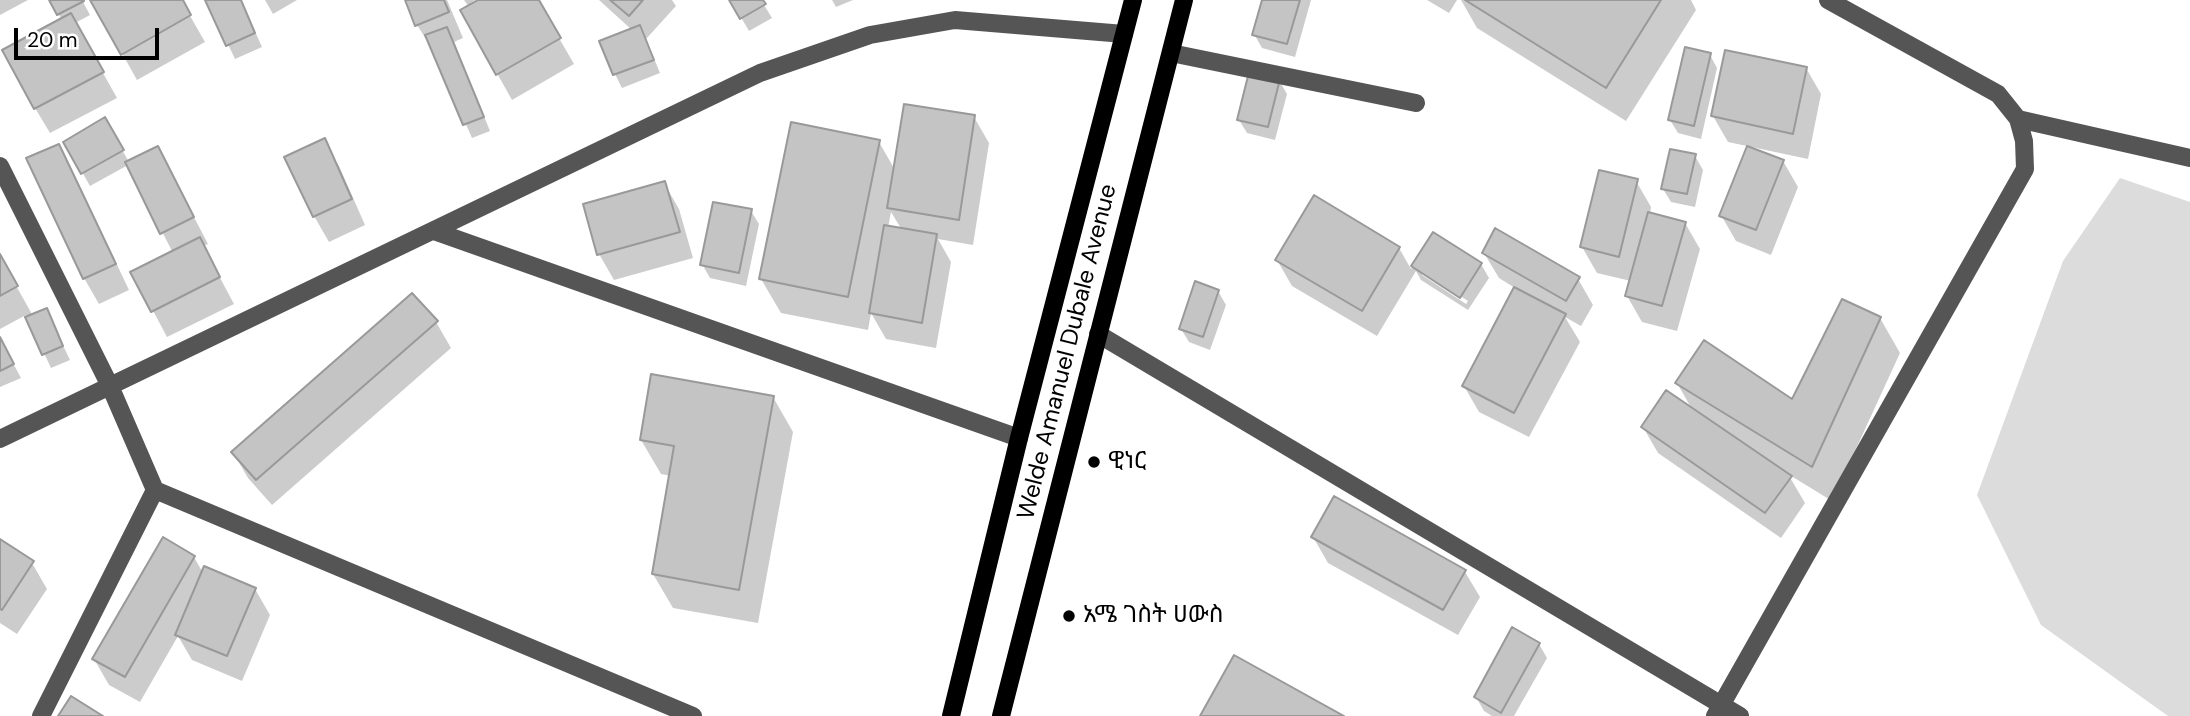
<!DOCTYPE html>
<html>
<head>
<meta charset="utf-8">
<style>
	body { margin:0 }
	#map { position:relative; width:2190px; height:716px; overflow:hidden; background:#fff; font-family:"DM Sans",sans-serif }
	canvas { display:block }
	.scale { position:absolute; left:14px; top:28px; width:145px; height:32px; box-sizing:border-box; border:4px solid #000; border-top:0; padding-left:9px; font-size:21px; line-height:24px; white-space:nowrap; color:#000; -webkit-text-stroke:5px #fff; paint-order:stroke }
</style>
</head>
<body>
<div id="map">
<canvas width="2190" height="716"></canvas>
<div class="scale">20 m</div>
</div>
<script>
const ctx = document.querySelector('canvas').getContext('2d');
ctx.lineJoin = 'round';
function paint(path, color) { ctx.fillStyle = color; ctx.fill(path, 'evenodd'); }
const toPath = rows => new Path2D(rows.map(r => 'M' + r).join(''));
function strokePath(path, color, width, dash) { ctx.strokeStyle = color; ctx.lineWidth = width; ctx.lineCap = dash ? 'butt' : 'round'; ctx.setLineDash(dash || []); ctx.stroke(path); }
function drawText(font, color, halo, rows, align = 'center') {
  ctx.font = font + ' "DM Sans","Noto Sans Ethiopic",sans-serif'; ctx.lineWidth = 5; ctx.setLineDash([]); ctx.textBaseline = 'middle'; ctx.strokeStyle = halo; ctx.fillStyle = color; for (const [text, x, y, turn = 0] of rows) {
    ctx.save(); ctx.translate(x, y); ctx.rotate((+turn || 0) * Math.PI / 180); ctx.textAlign = isNaN(turn) ? turn : align; if (halo) ctx.strokeText(text, 0, 0); ctx.fillText(text, 0, 0); ctx.restore();
  }
}
paint(toPath([
	[2120,178,2190,202,2190,716,2168,716,2041,625,1977,495,2063,261]
]), '#dcdcdc');
paint(toPath([
	[0,0,28,0,0,15],
	[51,0,82,0,90,15,75,23,117,98,50,133,35,108,62,20],
	[92,0,181,0,205,42,137,80],
	[207,0,241,0,262,47,235,59],
	[265,0,297,0,273,14],
	[407,0,447,0,463,38,454,42,490,131,472,138,433,50,417,25],
	[464,0,475,0,471,3,472,5,482,0,537,0,574,64,512,100,462,11,469,7],
	[599,0,672,0,676,6,646,39,660,73,622,88,615,74,632,30],
	[731,0,761,0,772,18,749,31],
	[832,0,853,0,836,7],
	[1264,0,1311,0,1295,57,1262,48,1254,34],
	[1427,0,1457,0,1449,13],
	[1461,0,1691,0,1696,10,1626,121,1477,28],
	[1710,55,1717,68,1701,139,1678,133,1670,120],
	[1806,68,1821,94,1808,159,1728,142,1713,116],
	[1279,80,1287,94,1275,140,1247,133,1239,120],
	[974,117,989,143,973,245,938,239,951,262,936,348,886,339,871,313,868,330,781,313,761,279,879,142,895,170],
	[891,212,902,230,888,228],
	[105,120,129,162,158,148,208,244,203,246,234,304,167,337,133,273,173,253,128,165,90,186,65,142],
	[324,141,339,166,365,225,329,242,314,216],
	[58,146,73,172,129,290,99,304,84,278],
	[1695,156,1703,170,1695,207,1671,202,1663,189],
	[1783,161,1798,187,1771,255,1736,241,1721,215],
	[1636,181,1651,207,1650,214,1685,223,1700,249,1677,331,1642,322,1627,296,1631,281,1597,273,1582,247],
	[664,183,679,209,693,258,614,280,599,254],
	[751,211,759,224,746,286,710,278,702,264],
	[1434,234,1481,264,1489,278,1468,310,1421,280,1416,271,1377,336,1292,286,1277,260,1399,248,1411,269],
	[1422,271,1468,301,1466,304,1422,275],
	[1484,253,1578,279,1593,305,1581,326,1565,317,1580,342,1529,437,1479,412,1464,386,1515,288,1499,278],
	[0,257,33,316,46,310,70,360,51,368,26,315,0,329],
	[1218,291,1226,305,1210,350,1189,342,1181,329],
	[1880,318,1900,353,1832,501,1788,474,1805,503,1781,538,1658,453,1643,427,1693,411,1677,383,1792,401],
	[436,322,451,348,272,505,248,478,233,452],
	[0,339,21,378,0,387],
	[773,397,793,432,758,623,673,608,653,574,671,476,661,474,641,440],
	[1313,537,1465,572,1480,597,1458,635,1328,563],
	[0,541,32,563,47,589,17,634,0,623],
	[194,557,203,573,255,589,270,615,242,681,192,660,178,636,140,702,109,685,94,659],
	[1539,644,1547,658,1514,716,1492,716,1484,711,1476,697]
]), '#0003');
const building = toPath([
	[49,0,83,0,84,1,57,15,49,0],
	[90,0,183,0,191,15,121,55,90,0],
	[205,0,241,0,255,33,226,46,205,0],
	[405,0,444,0,449,12,415,26,405,0],
	[478,0,539,0,561,38,496,75,460,10,478,0],
	[610,0,643,0,629,16,610,0],
	[729,0,763,0,766,4,740,19,729,0],
	[1262,0,1300,0,1287,44,1252,35,1262,0],
	[1465,0,1661,0,1606,88,1465,0],
	[71,13,104,72,34,109,2,50,71,13],
	[640,25,654,60,613,75,599,41,640,25],
	[447,27,484,117,463,125,425,35,447,27],
	[1685,47,1711,53,1694,126,1668,120,1685,47],
	[1725,50,1807,67,1793,134,1711,116,1725,50],
	[1249,72,1280,79,1268,127,1237,120,1249,72],
	[904,104,975,115,959,220,887,208,904,104],
	[105,117,124,150,81,174,63,142,105,117],
	[791,122,880,140,848,297,759,279,791,122],
	[325,138,352,199,313,217,284,157,325,138],
	[59,144,116,264,83,279,26,158,59,144],
	[158,146,194,217,160,234,125,162,158,146],
	[1747,146,1784,160,1756,230,1719,216,1747,146],
	[1670,149,1696,154,1687,194,1661,189,1670,149],
	[1599,170,1638,179,1619,257,1580,247,1599,170],
	[665,181,680,232,597,255,583,204,665,181],
	[1314,195,1400,247,1362,311,1275,260,1314,195],
	[713,202,752,209,739,273,700,265,713,202],
	[1648,212,1686,222,1662,306,1625,296,1648,212],
	[884,225,937,234,922,323,869,313,884,225],
	[1495,228,1580,277,1566,301,1482,253,1495,228],
	[1433,232,1482,263,1460,298,1411,266,1433,232],
	[200,237,220,277,151,312,130,272,200,237],
	[0,254,18,286,0,296,0,254],
	[1195,281,1219,290,1203,337,1179,329,1195,281],
	[1514,287,1566,314,1514,413,1462,386,1514,287],
	[412,293,438,321,256,480,231,452,412,293],
	[1842,299,1881,317,1812,467,1675,383,1704,340,1792,399,1842,299],
	[47,308,63,346,42,355,25,317,47,308],
	[0,337,14,364,0,371,0,337],
	[651,374,774,396,739,590,652,574,674,446,640,440,651,374],
	[1666,390,1792,476,1765,513,1641,427,1666,390],
	[1334,496,1466,570,1443,610,1311,537,1334,496],
	[163,537,195,556,125,677,92,659,163,537],
	[0,539,34,561,2,610,0,609,0,539],
	[204,566,256,588,227,656,175,635,204,566],
	[1512,627,1540,643,1501,713,1474,697,1512,627],
	[1234,655,1344,716,1200,716,1234,655],
	[71,696,103,716,58,716,71,696]
]);
paint(building, '#c4c4c4');
strokePath(building, '#999', 2);
strokePath(toPath([
	[1171,53,1416,103],
	[2018,119,2190,158],
	[0,166,110,386,155,490,693,716],
	[434,231,1019,438],
	[1098,334,1740,716],
	[0,439,760,73,870,35,955,20,1124,34],
	[41,716,155,490],
	[1715,716,2025,169,2024,141,2018,119,1998,94,1828,0]
]), '#555', 18);
strokePath(toPath([
	[951,716,1019,438,1133,0],
	[1001,716,1184,0]
]), '#000', 18);
for (const [x, y, r, color] of [
	[1094,462,7,"#000"],
	[1069,616,7,"#000"]
]) { const dot = new Path2D(); dot.arc(x, y, r, 0, 2 * Math.PI); ctx.fillStyle = color; ctx.fill(dot); strokePath(dot, '#fff', 2.5); }
drawText('24px', '#000', '#fff', [
	["Welde Amanuel Dubale Avenue",1068,352,-76]
]);
drawText('24px', '#000', '#fff', [
	["ዊነር",1108,462],
	["አሜ ገስት ሀውስ",1083,616]
], 'left');
</script>
</body>
</html>
